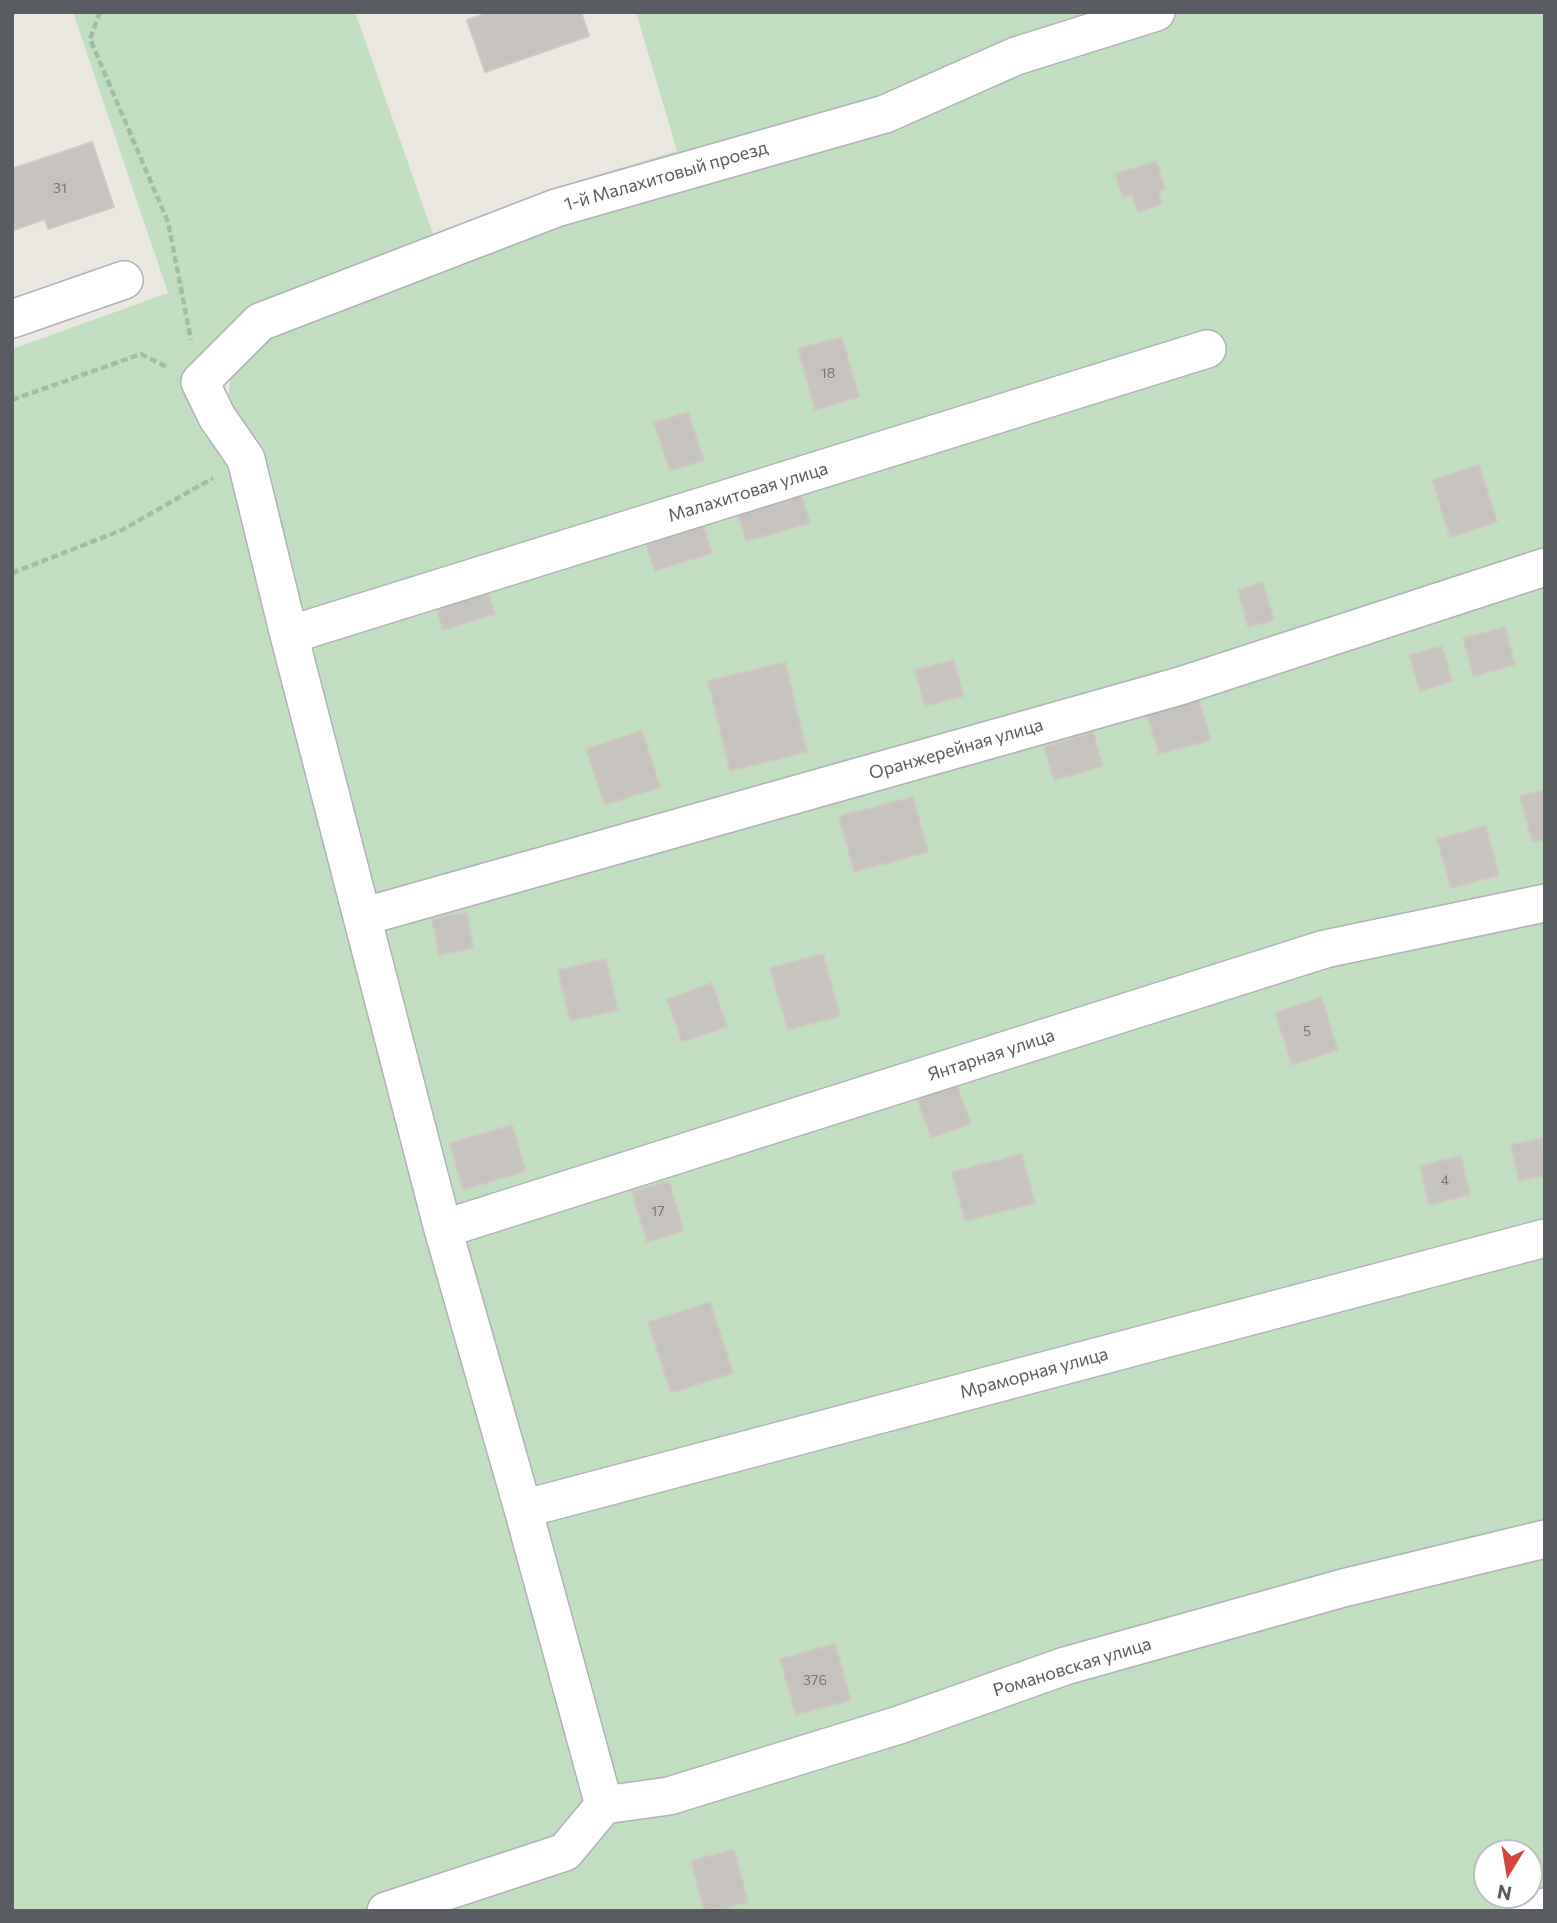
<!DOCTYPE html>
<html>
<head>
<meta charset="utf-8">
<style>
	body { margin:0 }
	#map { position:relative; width:1557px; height:1923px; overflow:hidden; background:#eae8e1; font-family:Commissioner,sans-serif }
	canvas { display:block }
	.frame { position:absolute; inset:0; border:14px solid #595c60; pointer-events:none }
	.north { position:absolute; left:1473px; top:1839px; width:70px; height:70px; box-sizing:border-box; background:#fff; border:2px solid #bdbebf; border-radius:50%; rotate:191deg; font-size:19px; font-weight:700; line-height:28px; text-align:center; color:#595c60 }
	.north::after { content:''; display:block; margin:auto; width:24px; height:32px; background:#d3453e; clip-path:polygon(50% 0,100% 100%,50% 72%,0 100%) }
</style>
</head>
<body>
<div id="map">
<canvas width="1557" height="1923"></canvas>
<div class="frame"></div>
<div class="north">N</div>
</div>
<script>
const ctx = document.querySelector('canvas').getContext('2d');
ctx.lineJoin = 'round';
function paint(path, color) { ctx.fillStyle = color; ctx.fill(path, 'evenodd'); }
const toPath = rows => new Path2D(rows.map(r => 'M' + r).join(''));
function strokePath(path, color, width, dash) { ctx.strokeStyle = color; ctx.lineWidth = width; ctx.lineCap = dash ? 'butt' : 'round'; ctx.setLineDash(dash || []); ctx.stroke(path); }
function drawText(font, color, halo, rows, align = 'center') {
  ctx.font = font + ' Commissioner,sans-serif'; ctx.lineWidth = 7; ctx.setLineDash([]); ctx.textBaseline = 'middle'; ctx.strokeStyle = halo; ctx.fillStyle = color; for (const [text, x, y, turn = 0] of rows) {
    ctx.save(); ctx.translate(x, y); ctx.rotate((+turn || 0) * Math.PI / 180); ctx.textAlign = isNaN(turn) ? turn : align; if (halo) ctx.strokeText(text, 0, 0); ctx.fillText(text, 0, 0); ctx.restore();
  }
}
paint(toPath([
	[73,12,355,12,434,237,548,190,677,151,636,12,1545,12,1545,1911,12,1911,12,349,168,293],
	[231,373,227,413,187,393],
	[1487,1853,1529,1853,1529,1895,1487,1895]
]), '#c1dfc0');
const building = toPath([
	[491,12,581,12,589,36,485,72,467,20,491,12],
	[92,142,114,207,48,229,45,219,14,230,12,169,92,142],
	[1156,161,1165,189,1158,191,1162,204,1138,212,1132,195,1123,198,1115,174,1156,161],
	[842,337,859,397,815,410,798,348,842,337],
	[688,412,704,460,670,471,654,423,688,412],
	[1479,465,1497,522,1450,537,1432,480,1479,465],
	[799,486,810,523,746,541,735,504,799,486],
	[701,517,712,553,655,571,643,535,701,517],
	[485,582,495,614,443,630,433,598,485,582],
	[1263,582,1274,620,1248,627,1238,590,1263,582],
	[1505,627,1515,665,1473,676,1463,638,1505,627],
	[1442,646,1452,681,1420,691,1409,655,1442,646],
	[954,660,964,696,925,706,915,670,954,660],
	[785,662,807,752,730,771,708,681,785,662],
	[1197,693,1211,740,1159,754,1145,708,1197,693],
	[642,731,660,787,605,805,586,749,642,731],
	[1093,732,1103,766,1054,780,1044,747,1093,732],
	[1545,790,1545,839,1532,842,1520,796,1545,790],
	[913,797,928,852,854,872,839,816,913,797],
	[1486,826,1499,875,1451,888,1437,839,1486,826],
	[467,912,473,948,439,955,432,919,467,912],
	[823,954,840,1016,788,1030,770,968,823,954],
	[606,959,618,1010,570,1021,558,970,606,959],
	[712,983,727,1027,682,1042,667,999,712,983],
	[1321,997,1338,1050,1292,1065,1275,1013,1321,997],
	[956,1083,971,1124,931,1138,917,1098,956,1083],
	[512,1125,526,1171,463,1190,450,1143,512,1125],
	[1543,1138,1545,1175,1519,1181,1511,1145,1543,1138],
	[1022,1154,1035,1203,965,1221,952,1172,1022,1154],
	[1461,1156,1470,1195,1429,1205,1420,1166,1461,1156],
	[669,1181,684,1231,647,1242,632,1192,669,1181],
	[710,1302,733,1373,671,1393,648,1322,710,1302],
	[835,1644,851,1700,796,1715,780,1659,835,1644],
	[734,1849,748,1902,714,1911,704,1911,691,1861,734,1849]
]);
paint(building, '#c6c2be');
strokePath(building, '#cec9c0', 2);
const minor = toPath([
	[12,319,124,280],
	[289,635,1207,349],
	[362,917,1180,686,1545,567],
	[443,1229,1325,949,1545,903],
	[523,1509,1545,1238],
	[604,1805,669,1796,899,1725,1065,1666,1343,1588,1545,1539],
	[386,1911,565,1852,604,1805,523,1509,443,1229,289,635,246,459,217,417,200,382,260,322,556,208,885,114,1016,56,1156,12],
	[1526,1911,1545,1907]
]);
strokePath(minor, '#aeb1b5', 40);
strokePath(toPath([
	[100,12,90,39,168,222,191,340],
	[12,400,141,354,167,367],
	[12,573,122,530,213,478]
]), '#9abfa3', 4.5, [7, 3.5]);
strokePath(minor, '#fff', 37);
drawText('14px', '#747678', null, [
	["31",60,188],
	["18",828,373],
	["5",1307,1031],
	["4",1445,1180],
	["17",658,1211],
	["376",815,1680]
]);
drawText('18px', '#595c60', '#fff', [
	["1-й Малахитовый проезд",666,176,-16],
	["Малахитовая улица",748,492,-17],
	["Оранжерейная улица",956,749,-16],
	["Янтарная улица",991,1055,-18],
	["Мраморная улица",1034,1373,-15],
	["Романовская улица",1072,1667,-17]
]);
</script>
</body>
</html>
